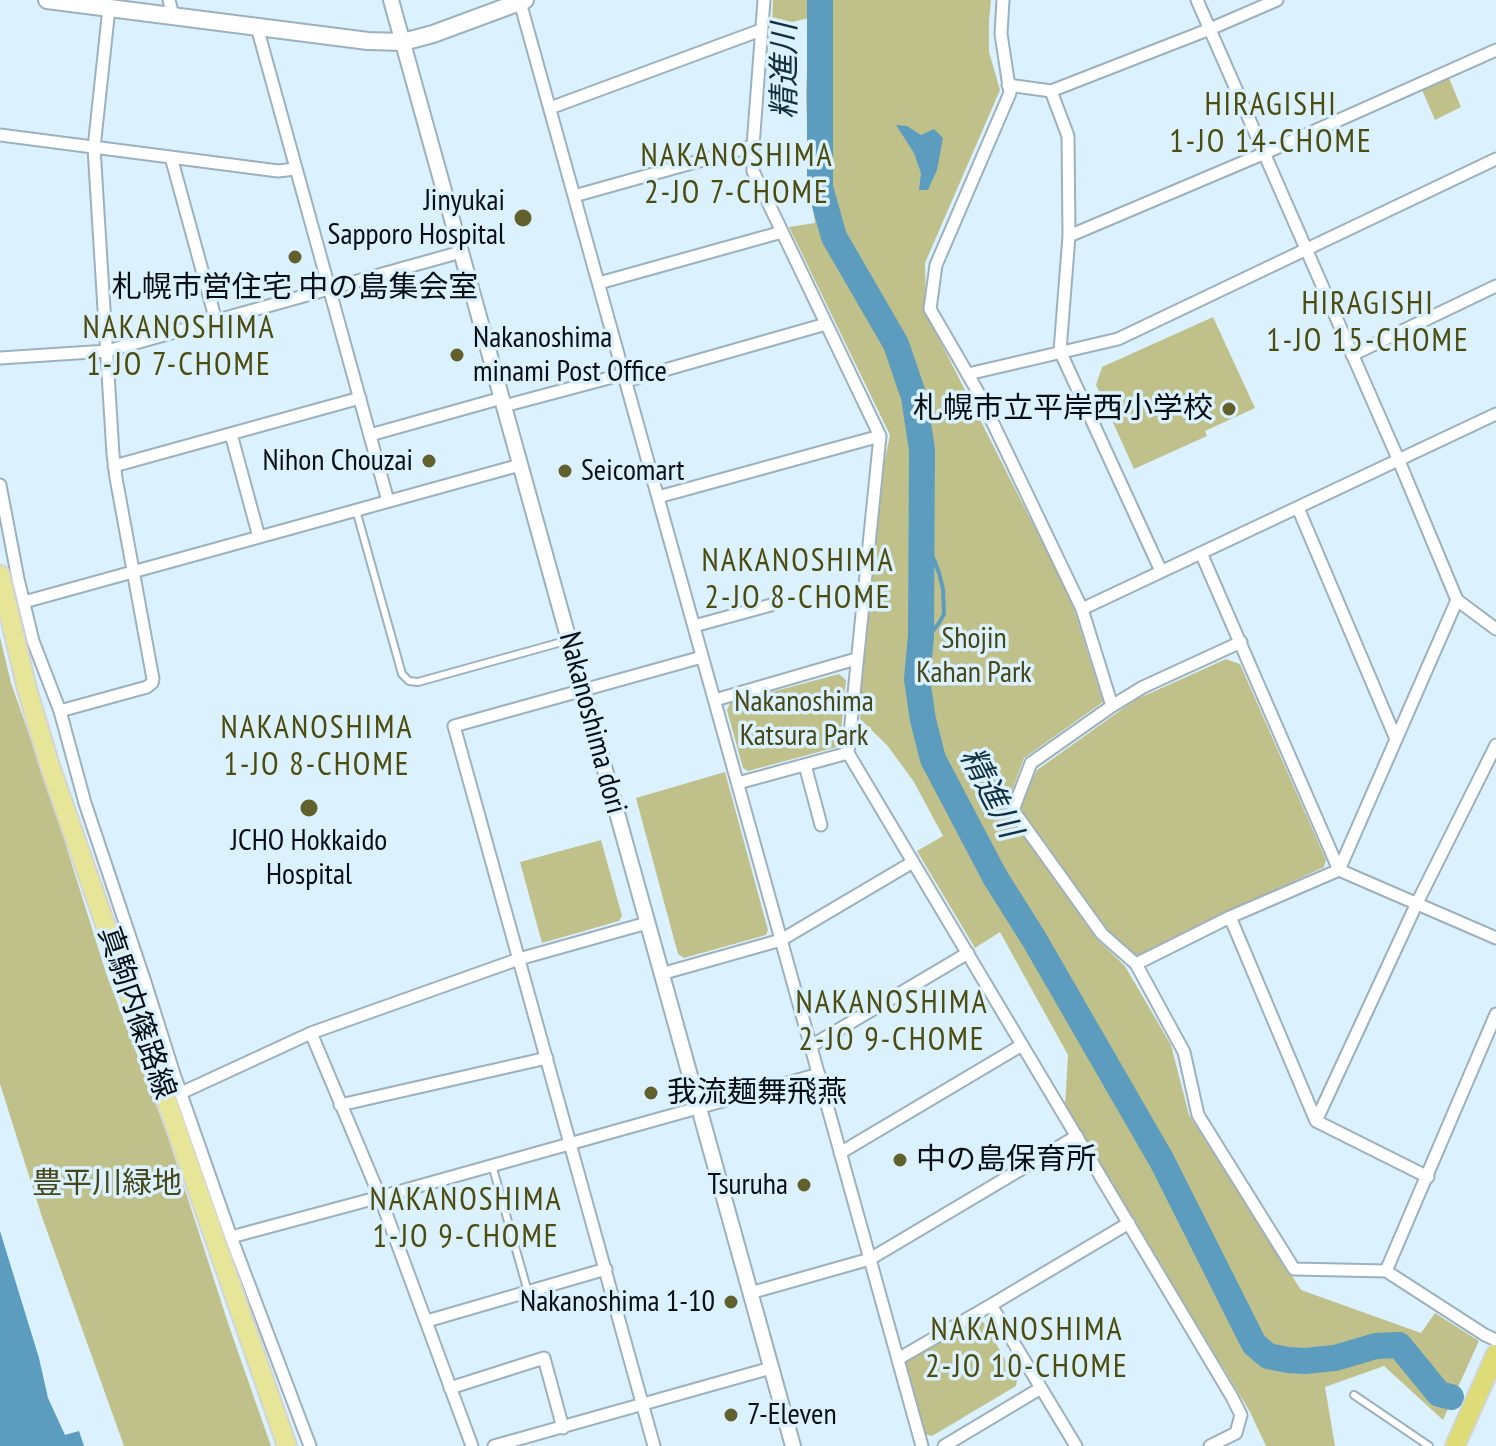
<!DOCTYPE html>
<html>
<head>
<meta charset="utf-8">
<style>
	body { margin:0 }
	canvas { display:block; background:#dbf2fe }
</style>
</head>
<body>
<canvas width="1496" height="1446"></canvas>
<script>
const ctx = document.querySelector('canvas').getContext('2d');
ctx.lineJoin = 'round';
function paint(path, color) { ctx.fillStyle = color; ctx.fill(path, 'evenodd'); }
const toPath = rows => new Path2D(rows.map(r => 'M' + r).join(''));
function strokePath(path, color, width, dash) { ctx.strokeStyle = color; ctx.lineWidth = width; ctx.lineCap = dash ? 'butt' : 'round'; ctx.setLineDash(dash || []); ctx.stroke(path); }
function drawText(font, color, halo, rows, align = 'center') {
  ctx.font = font + ' "PT Sans Narrow","Noto Sans JP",sans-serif'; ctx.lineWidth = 7; ctx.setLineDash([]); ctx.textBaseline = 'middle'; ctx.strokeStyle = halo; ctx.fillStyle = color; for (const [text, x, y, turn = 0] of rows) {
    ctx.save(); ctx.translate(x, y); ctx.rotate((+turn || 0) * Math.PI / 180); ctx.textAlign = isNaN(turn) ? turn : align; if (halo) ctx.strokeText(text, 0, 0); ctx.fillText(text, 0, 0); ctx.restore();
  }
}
paint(toPath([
	[773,0,991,0,989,21,989,52,1000,90,925,263,926,304,929,319,1071,599,1103,702,1024,758,1005,810,1096,938,1125,966,1171,1045,1189,1115,1301,1290,1421,1333,1435,1313,1479,1341,1443,1420,1384,1366,1325,1387,1335,1446,1266,1446,1250,1412,1065,1106,1068,1055,1000,932,975,948,917,851,943,836,914,782,887,745,860,719,864,617,877,499,890,435,789,227,815,223,809,179,806,95,809,18,772,27],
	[1446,71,1461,107,1435,120,1419,83],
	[1213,317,1255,408,1205,431,1207,436,1134,469,1096,385,1102,367],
	[0,637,11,683,47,785,106,973,167,1134,230,1329,271,1446,124,1446,42,1217,0,1084],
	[1226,659,1240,664,1326,860,1324,867,1139,955,1133,954,1108,930,1019,807,1037,770,1135,700],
	[839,674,846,680,840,742,837,747,748,771,743,768,727,710,730,703],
	[725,772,768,930,766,935,684,958,678,954,636,798],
	[601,840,622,916,619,921,542,943,520,862],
	[976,1318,982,1320,1017,1379,1016,1386,932,1436,924,1434,903,1365,908,1358]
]), '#c0c08b');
paint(toPath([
	[896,125,907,126,921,135,934,129,943,138,937,170,928,190,919,190,921,173,914,153],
	[0,1231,39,1358,48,1398,65,1435,79,1431,84,1446,0,1446]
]), '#5c9dbf');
strokePath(toPath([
	[919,649,939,623,944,614,943,589,939,573,935,562,922,538]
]), '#5c9dbf', 4);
strokePath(toPath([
	[820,0,820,187,834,237,896,344,914,397,922,450,921,636,917,679,923,720,933,759,995,877,1034,939,1162,1161,1254,1344,1268,1356,1288,1360,1305,1361,1335,1358,1376,1346,1399,1345,1439,1394,1451,1397]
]), '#5c9dbf', 26);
const service = toPath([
	[356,510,402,674,409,681,418,682,569,640],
	[492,1165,528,1292],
	[1354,1395,1429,1446]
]);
const minor = toPath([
	[169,0,173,16],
	[764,0,753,146,753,171,880,436,848,753,1232,1397,1241,1415,1236,1433,1210,1446],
	[1003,0,1001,34,1010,93,936,265,930,309,978,392,1082,609,1112,706,1143,687,1241,642],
	[1197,0,1399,461,1457,600,1496,629],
	[520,2,922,1446],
	[257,27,388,501],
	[1008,85,1051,91,1210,29,1277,0],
	[1051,91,1068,136,1069,236,1060,351,1161,571],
	[550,108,761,30],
	[0,135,278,171,295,169],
	[171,157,216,321],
	[574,196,753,146],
	[1069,236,1265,153,1496,50],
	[599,283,782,232],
	[1352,355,1496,286],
	[0,358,107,351,461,252],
	[968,374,1118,339,1496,159],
	[626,381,826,324],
	[504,406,624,374],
	[231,434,259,537],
	[370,435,502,398],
	[114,466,360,398],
	[0,485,18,579,33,641,60,711,85,803,145,982,174,1074,231,1237,310,1446],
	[658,497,880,436],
	[1298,508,1396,739],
	[1201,553,1339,870,1496,938],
	[1457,600,1339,870,1230,917,1136,964,1184,1052,1198,1115,1294,1269,1386,1271,1485,1335,1496,1340],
	[24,602,520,465],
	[1082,609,1496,414],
	[694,626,771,605],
	[715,700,856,659],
	[1112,706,1031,763,1013,810,1102,934,1136,964],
	[60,711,147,687,152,683,153,679,116,478,113,454,94,148,109,8],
	[805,765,821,825],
	[738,783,848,753],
	[1230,917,1316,1121,1428,1177],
	[661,974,781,940,913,862],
	[311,1033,380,1197,472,1446],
	[811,1046,968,953],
	[181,1093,311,1033,519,959,647,923],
	[340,1105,547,1058],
	[1316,1121,1417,903,1496,745],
	[840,1153,1022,1045],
	[231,1237,380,1197,819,1074],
	[1386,1271,1496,1014],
	[750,1293,870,1259,1077,1136],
	[991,1305,1076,1446],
	[427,1321,606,1269],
	[898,1359,991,1305,1129,1223],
	[450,1388,544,1358,563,1428],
	[494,1446,771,1368],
	[654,1446,454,726,702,657],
	[944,1446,1041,1388]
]);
const tertiary = toPath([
	[391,0,793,1446]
]);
const secondary = toPath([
	[47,0,368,41,403,42,433,34,525,0]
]);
const primary = toPath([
	[0,575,27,689,50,766,287,1446]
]);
const trunk = toPath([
	[1455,1446,1496,1354]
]);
strokePath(service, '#9cb1bd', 10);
strokePath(minor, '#9cb1bd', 15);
strokePath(tertiary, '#9cb1bd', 18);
strokePath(secondary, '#9cb1bd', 20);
strokePath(primary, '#d3d4d5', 22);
strokePath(trunk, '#d3d4d5', 22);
strokePath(service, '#fff', 6);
strokePath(minor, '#fff', 11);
strokePath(tertiary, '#fff', 14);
strokePath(secondary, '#fff', 16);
strokePath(primary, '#e6e598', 18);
strokePath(trunk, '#dedc76', 18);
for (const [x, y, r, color] of [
	[523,218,10,"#62612e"],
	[295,257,8,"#62612e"],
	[457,355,8,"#62612e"],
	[1229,409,8,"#62612e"],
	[429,461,8,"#62612e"],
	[565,471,8,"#62612e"],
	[309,808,10,"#62612e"],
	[651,1093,8,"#62612e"],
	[900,1160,8,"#62612e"],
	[804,1185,8,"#62612e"],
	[731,1302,8,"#62612e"],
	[731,1415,8,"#62612e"]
]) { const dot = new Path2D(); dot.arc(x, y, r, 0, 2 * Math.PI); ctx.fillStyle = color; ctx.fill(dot); strokePath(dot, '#dbf2fe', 3); }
drawText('30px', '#080f14', '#dbf2fe', [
	["Jinyukai",505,201],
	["Sapporo Hospital",505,235],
	["札幌市営住宅 中の島集会室",295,288,"center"],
	["Nakanoshima",473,338,"left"],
	["minami Post Office",473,372,"left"],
	["札幌市立平岸西小学校",1213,409],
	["Nihon Chouzai",413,461],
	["Seicomart",581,471,"left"],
	["JCHO Hokkaido",309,841,"center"],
	["Hospital",309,875,"center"],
	["我流麺舞飛燕",667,1093,"left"],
	["中の島保育所",916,1160,"left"],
	["Tsuruha",788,1185],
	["Nakanoshima 1-10",715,1302],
	["7-Eleven",747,1415,"left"]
], 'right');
drawText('30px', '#474616', '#dbf2fe', [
	["Shojin",974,639],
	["Kahan Park",974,673],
	["Nakanoshima",804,702],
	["Katsura Park",804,736],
	["豊平川緑地",107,1184]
]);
drawText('30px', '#080f14', '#dbf2fe', [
	["Nakanoshima dori",592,723,75],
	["真駒内篠路線",136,1013,71]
]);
drawText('italic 32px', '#123040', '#dbf2fe', [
	["精進川",786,71,-90],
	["精進川",990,793,63]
]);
ctx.letterSpacing = '2px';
drawText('32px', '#4d4c0e', '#dbf2fe', [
	["HIRAGISHI",1271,106],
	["1-JO 14-CHOME",1271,143],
	["NAKANOSHIMA",737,157],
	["2-JO 7-CHOME",737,194],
	["HIRAGISHI",1368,305],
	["1-JO 15-CHOME",1368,342],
	["NAKANOSHIMA",179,329],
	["1-JO 7-CHOME",179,366],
	["NAKANOSHIMA",798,562],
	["2-JO 8-CHOME",798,599],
	["NAKANOSHIMA",317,729],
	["1-JO 8-CHOME",317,766],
	["NAKANOSHIMA",892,1004],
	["2-JO 9-CHOME",892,1041],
	["NAKANOSHIMA",466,1201],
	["1-JO 9-CHOME",466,1238],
	["NAKANOSHIMA",1027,1331],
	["2-JO 10-CHOME",1027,1368]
]);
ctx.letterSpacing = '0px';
</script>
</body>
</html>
